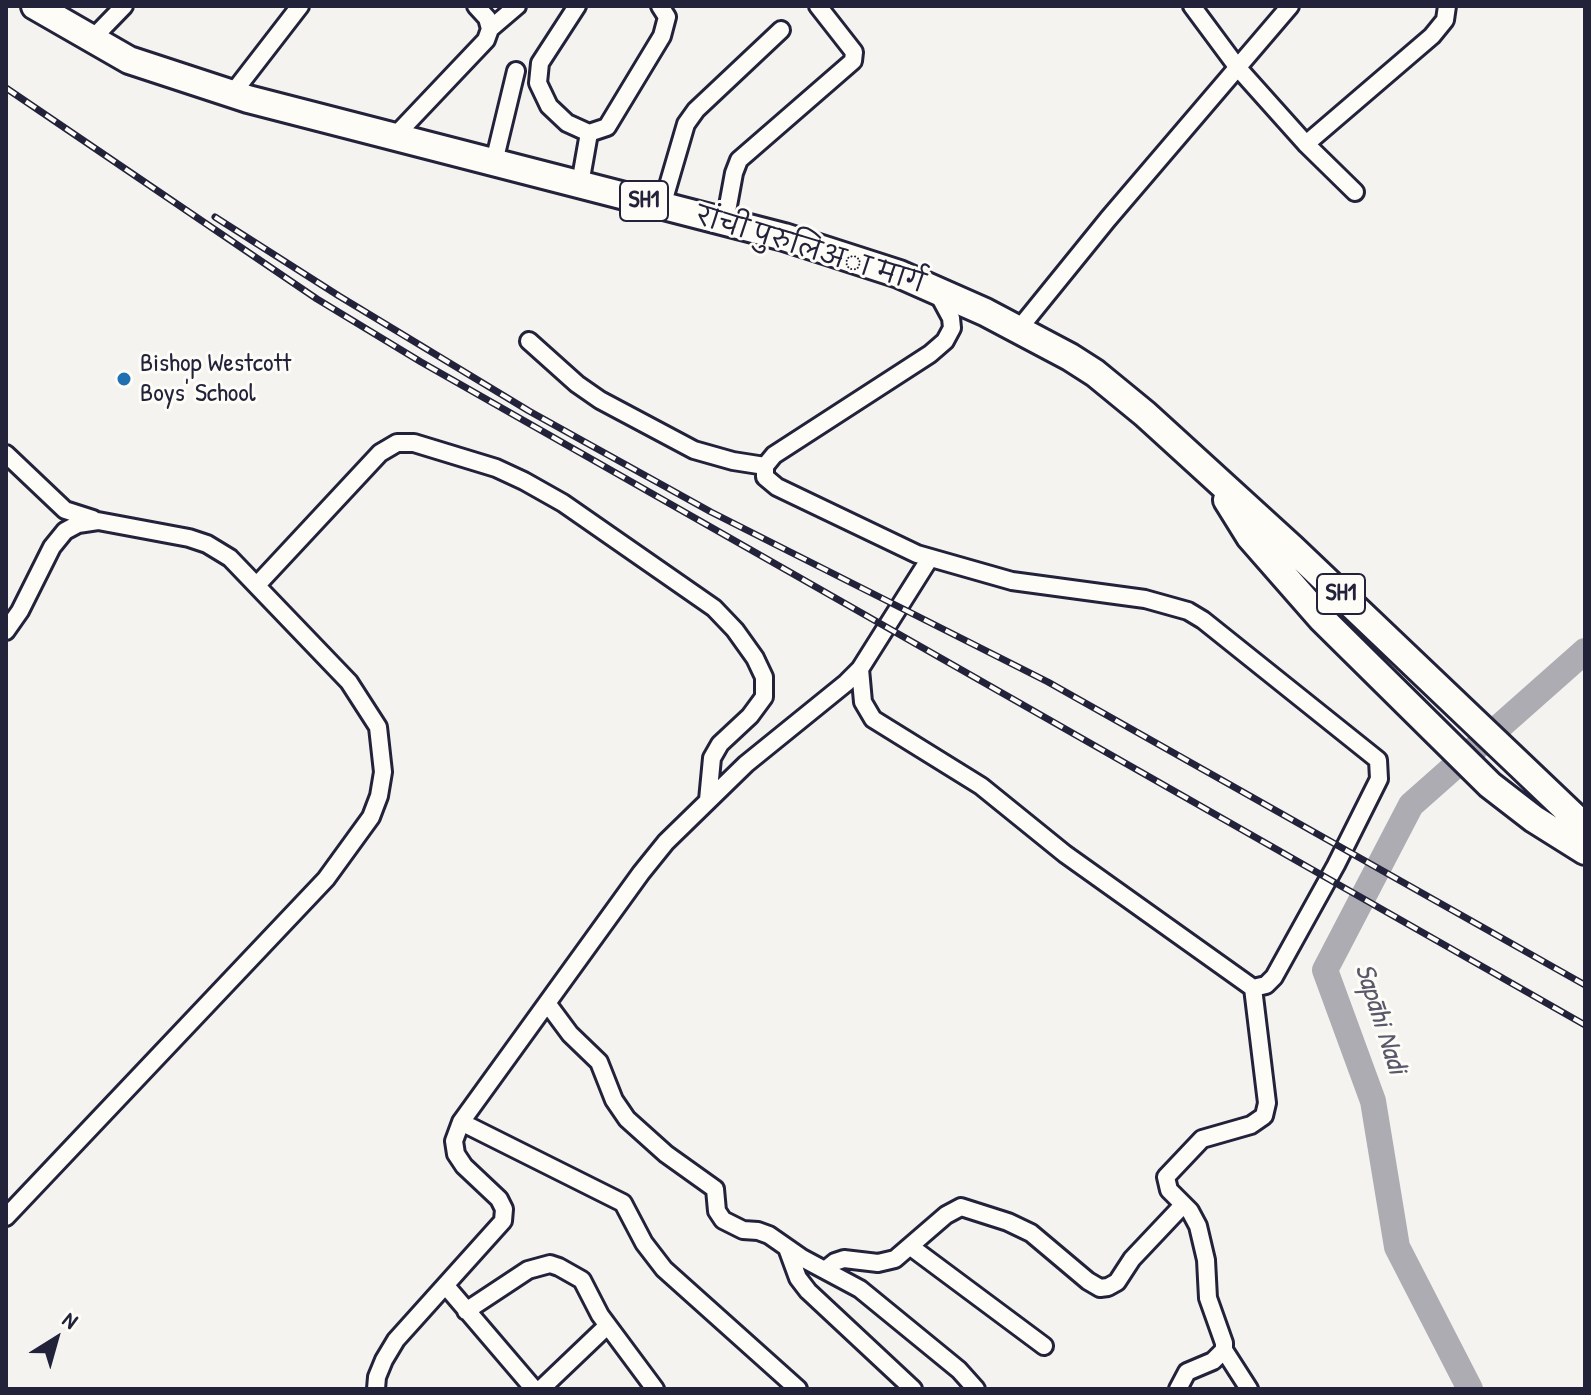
<!DOCTYPE html>
<html>
<head>
<meta charset="utf-8">
<style>
	body { margin:0 }
	#map { position:relative; width:1591px; height:1395px; overflow:hidden; background:#f4f3ef; font-family:"Patrick Hand",sans-serif }
	canvas { display:block }
	.frame { position:absolute; inset:0; border:8px solid #22223b; pointer-events:none }
	.north { position:absolute; left:16px; top:1299px; width:80px; height:80px; -webkit-text-stroke:6px #fdfcf7; paint-order:stroke; rotate:37deg; font-size:22px; font-weight:700; line-height:32px; text-align:center; color:#22223b }
	.north::after { content:''; display:block; margin:auto; width:28px; height:36px; background:#22223b; clip-path:polygon(50% 0,100% 100%,50% 72%,0 100%) }
</style>
</head>
<body>
<div id="map">
<canvas width="1591" height="1395"></canvas>
<div class="frame"></div>
<div class="north">N</div>
</div>
<script>
const ctx = document.querySelector('canvas').getContext('2d');
ctx.lineJoin = 'round';
const toPath = rows => new Path2D(rows.map(r => 'M' + r).join(''));
function strokePath(path, color, width, dash) { ctx.strokeStyle = color; ctx.lineWidth = width; ctx.lineCap = dash ? 'butt' : 'round'; ctx.setLineDash(dash || []); ctx.stroke(path); }
function drawText(font, color, halo, rows, align = 'center') {
  ctx.font = font + ' "Patrick Hand","Playpen Sans Deva",sans-serif'; ctx.lineWidth = 6; ctx.setLineDash([]); ctx.textBaseline = 'middle'; ctx.strokeStyle = halo; ctx.fillStyle = color; for (const [text, x, y, turn = 0] of rows) {
    ctx.save(); ctx.translate(x, y); ctx.rotate((+turn || 0) * Math.PI / 180); ctx.textAlign = isNaN(turn) ? turn : align; if (halo) ctx.strokeText(text, 0, 0); ctx.fillText(text, 0, 0); ctx.restore();
  }
}
strokePath(toPath([
	[1470,1389,1397,1247,1373,1101,1325,970,1411,805,1585,651]
]), '#acacb2', 26);
const minor = toPath([
	[577,6,540,63,538,83,549,106,567,123,589,133,607,127,662,36,667,17,660,6],
	[1192,6,1238,68,1306,144,1355,192],
	[490,29,517,6],
	[92,39,124,6],
	[232,94,300,6],
	[394,137,486,40,490,29,487,18,476,6],
	[1306,144,1432,36,1445,20,1447,6],
	[494,162,516,71],
	[580,184,589,133],
	[662,206,686,124,696,110,781,30],
	[725,222,734,173,739,160,853,61,854,52,818,6],
	[937,292,951,318,952,328,945,341,930,354,774,455,765,466,765,477,777,487,917,554,1012,581,1145,599,1188,611,1203,620,1378,760,1379,779,1336,865,1274,977,1266,985,1253,988],
	[1018,330,1108,219,1290,6],
	[529,341,577,384,600,400,694,450,733,461,765,466],
	[6,454,65,510,93,519],
	[257,585,380,453,397,443,414,443,496,468,524,481,563,503,714,608,735,630,755,658,764,677,764,697,750,716,720,744,712,758,708,800],
	[6,631,20,611,52,547,65,531,78,524,98,521,189,538,207,544,230,558,349,682,378,727,383,772,379,796,371,817,326,879,6,1217],
	[860,669,863,702,873,719,981,786,1065,854,1253,988,1267,1103,1264,1116,1251,1125,1202,1139,1166,1177,1169,1190,1190,1211,1198,1226,1206,1260,1208,1298,1224,1343,1224,1350,1213,1361,1187,1372,1178,1389],
	[547,1003,570,1034,599,1062,614,1100,627,1119,666,1154,715,1189,717,1211,723,1220,743,1230,758,1231,769,1235,802,1258,860,1289,959,1370,976,1389],
	[461,1122,623,1203,644,1243,664,1269,798,1389],
	[911,1247,1044,1346],
	[787,1248,798,1278,808,1291,913,1389],
	[825,1270,835,1262,844,1259,878,1263,895,1259,946,1215,961,1207,1008,1222,1031,1233,1088,1281,1100,1288,1108,1287,1117,1282,1132,1259,1183,1205],
	[446,1286,534,1389],
	[466,1311,528,1270,550,1264,559,1267,582,1280,600,1315,655,1389],
	[1224,1350,1249,1389],
	[376,1389,377,1377,384,1360,396,1340,503,1221,504,1209,499,1199,464,1166,456,1154,454,1141,461,1122,641,873,666,842,746,764,846,683,860,669,930,558],
	[541,1389,607,1326]
]);
const primary = toPath([
	[35,6,129,60,248,99,784,237,899,274,985,312,1070,357,1095,373,1145,414,1292,548,1585,827],
	[1227,500,1250,537,1321,618,1490,785,1534,819,1585,851]
]);
strokePath(minor, '#22223b', 22);
strokePath(primary, '#22223b', 32);
strokePath(minor, '#fdfcf7', 16);
strokePath(primary, '#fdfcf7', 26);
const rail = toPath([
	[6,88,317,299,421,362,1585,1025],
	[215,217,339,296,529,411,711,512,1048,682,1585,985]
]);
strokePath(rail, '#22223b', 7);
strokePath(rail, '#fdfcf7', 4, [12]);
for (const [x, y, r, color] of [
	[124,379,8,"#1f6fb2"]
]) { const dot = new Path2D(); dot.arc(x, y, r, 0, 2 * Math.PI); ctx.fillStyle = color; ctx.fill(dot); strokePath(dot, '#fdfcf7', 3); }
for (const [x, y, w] of [
	[644,201,48],
	[1341,594,48]
]) { const box = new Path2D(); box.roundRect(x - w / 2, y - 20, w, 40, 6); ctx.fillStyle = '#fdfcf7'; ctx.fill(box); strokePath(box, '#22223b', 2); }
drawText('bold 24px', '#22223b', null, [
	["SH1",644,201],
	["SH1",1341,594]
]);
drawText('26px', '#22223b', '#fdfcf7', [
	["रांची पुरुलिअा मार्ग",810,251,17]
]);
drawText('26px', '#22223b', '#fdfcf7', [
	["Bishop Westcott",140,364],
	["Boys' School",140,394]
], 'left');
drawText('italic 28px', '#59596b', '#fdfcf7', [
	["Sapāhi Nadi",1380,1019,72]
]);
</script>
</body>
</html>
